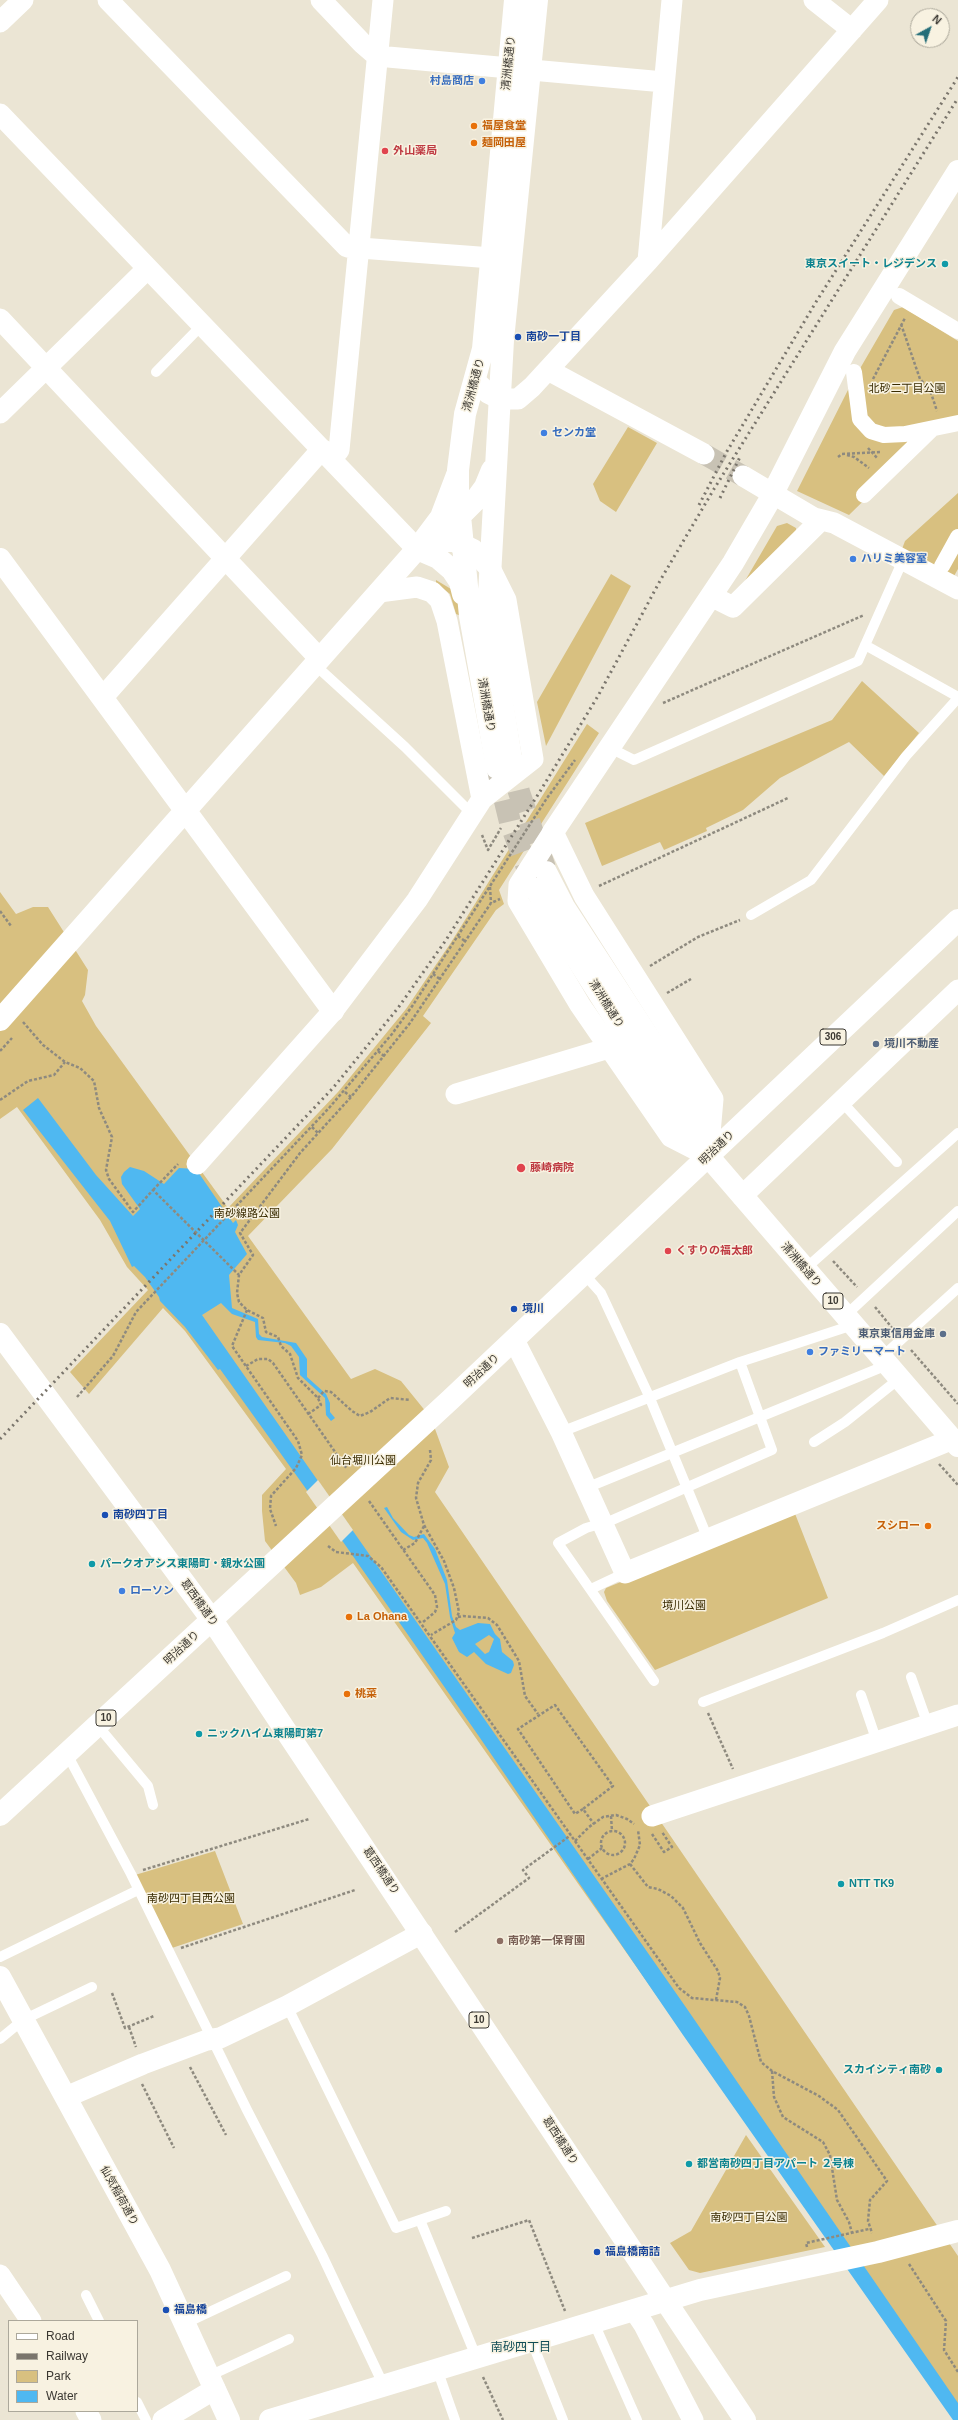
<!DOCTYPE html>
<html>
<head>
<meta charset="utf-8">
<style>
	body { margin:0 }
	#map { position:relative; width:958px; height:2420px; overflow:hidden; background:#ebe5d4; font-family:Arial,sans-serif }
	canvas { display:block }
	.legend { position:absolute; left:8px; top:2320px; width:130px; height:92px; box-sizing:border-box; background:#f8f2e1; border:1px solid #aca89b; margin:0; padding:5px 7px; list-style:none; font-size:12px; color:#3b3832 }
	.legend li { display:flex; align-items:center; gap:8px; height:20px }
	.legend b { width:20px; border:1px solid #aca89b }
	.north { position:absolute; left:910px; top:8px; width:40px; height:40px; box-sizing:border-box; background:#f8f2e1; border:1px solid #aca89b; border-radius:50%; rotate:40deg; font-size:11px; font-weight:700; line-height:16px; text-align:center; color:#3b3832 }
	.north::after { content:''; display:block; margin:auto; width:14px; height:18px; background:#256e79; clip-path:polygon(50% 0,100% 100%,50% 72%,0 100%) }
</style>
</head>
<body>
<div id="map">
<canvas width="958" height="2420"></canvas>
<ul class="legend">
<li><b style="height:5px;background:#fff"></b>Road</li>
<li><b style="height:5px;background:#7a756c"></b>Railway</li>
<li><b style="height:11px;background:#d8c080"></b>Park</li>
<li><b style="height:11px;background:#4fb8f1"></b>Water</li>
</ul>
<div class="north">N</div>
</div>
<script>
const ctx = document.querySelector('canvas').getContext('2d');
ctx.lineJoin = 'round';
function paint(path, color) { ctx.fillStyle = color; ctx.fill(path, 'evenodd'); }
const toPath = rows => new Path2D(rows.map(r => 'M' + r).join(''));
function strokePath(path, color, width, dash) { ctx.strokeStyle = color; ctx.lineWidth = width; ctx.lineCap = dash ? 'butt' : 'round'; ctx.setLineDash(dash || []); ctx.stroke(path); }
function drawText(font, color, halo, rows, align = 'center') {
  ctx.font = font + ' Arial,"Noto Sans JP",sans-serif'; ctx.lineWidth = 3; ctx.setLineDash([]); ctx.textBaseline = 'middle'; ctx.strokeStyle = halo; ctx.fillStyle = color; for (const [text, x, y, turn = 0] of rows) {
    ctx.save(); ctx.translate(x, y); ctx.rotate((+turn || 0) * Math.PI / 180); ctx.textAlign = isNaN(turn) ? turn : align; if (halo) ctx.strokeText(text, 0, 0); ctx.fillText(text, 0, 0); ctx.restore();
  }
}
paint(toPath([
	[903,307,958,341,958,427,932,434,849,515,797,491,851,384,894,310],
	[628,427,657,443,616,512,600,501,593,484],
	[958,493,958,569,954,576,902,549,905,541],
	[787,523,796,528,797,536,735,598,777,526],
	[611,574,631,586,546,746,537,702],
	[436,580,451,589,457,599,461,616,456,614,450,594,436,583],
	[862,681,919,733,884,776,849,742,780,778,743,810,706,828,707,831,664,850,660,842,602,866,585,823,832,720],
	[587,724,599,733,499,890,504,904,496,910,423,1016,431,1023,332,1149,248,1236,351,1379,375,1369,401,1381,431,1418,449,1467,435,1492,958,2256,958,2420,833,2247,353,1563,321,1587,300,1595,296,1583,265,1541,262,1511,262,1495,286,1469,185,1331,163,1308,89,1394,70,1372,148,1290,127,1267,100,1220,17,1107,0,1119,0,892,16,914,33,907,48,907,88,970,85,995,82,1001,96,1026,228,1208,338,1092,406,1009,450,944],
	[794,1511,828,1598,655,1670,607,1601,604,1592,606,1588],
	[215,1851,243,1924,172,1948,135,1875],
	[746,2135,825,2247,700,2273,689,2270,670,2243,691,2231]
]), '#d8c080');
paint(toPath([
	[38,1098,96,1175,133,1216,140,1209,122,1184,121,1177,124,1172,130,1167,144,1171,164,1184,179,1168,196,1169,233,1223,236,1220,238,1225,235,1232,247,1254,229,1275,232,1308,258,1319,259,1334,262,1337,296,1343,307,1359,307,1377,326,1394,330,1403,330,1412,335,1418,331,1421,326,1415,325,1398,300,1375,299,1357,291,1346,285,1343,258,1340,256,1337,255,1322,232,1314,221,1303,202,1315,685,2006,958,2403,958,2420,953,2420,683,2035,478,1735,304,1486,220,1369,218,1370,185,1327,160,1301,159,1297,145,1277,134,1266,132,1267,110,1221,23,1110],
	[387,1507,393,1518,409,1535,414,1537,424,1534,435,1549,447,1580,452,1616,456,1627,460,1630,478,1623,490,1624,495,1634,500,1639,502,1652,513,1661,514,1665,511,1673,508,1674,486,1664,474,1652,467,1657,459,1652,452,1638,455,1633,450,1617,445,1584,427,1543,423,1538,413,1540,401,1532,384,1508],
	[489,1635,494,1639,489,1652,485,1654,475,1644]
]), '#4fb8f1');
paint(toPath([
	[318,1480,353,1530,341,1542,306,1492]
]), '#ebe5d4');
strokePath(toPath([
	[704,454,743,476]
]), '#c8c2b4', 21, [21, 10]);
strokePath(toPath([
	[511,758,519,792,545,868],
	[497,768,510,822,534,886]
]), '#c8c2b4', 22, [22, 11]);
strokePath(toPath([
	[901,324,920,379,930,390,937,411],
	[873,379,905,318],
	[868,448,878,459],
	[847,455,854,457,869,468],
	[838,457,842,454,881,452],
	[663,703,864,615],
	[482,835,488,850,501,828],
	[599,886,788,798],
	[490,887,491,903],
	[0,911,11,926],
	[458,936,465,941],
	[650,966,698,937,740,920],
	[433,974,440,979],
	[667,993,691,979],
	[23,1022,43,1045,65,1062,80,1068,94,1081,99,1108,112,1137,106,1170,109,1179,133,1212,153,1190,239,1275],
	[0,1051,12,1038],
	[378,1051,384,1056],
	[345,1092,351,1097],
	[0,1100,28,1081,54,1075,65,1062],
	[312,1127,318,1133],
	[153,1190,178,1164],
	[833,1261,857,1287],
	[875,1307,893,1329],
	[247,1310,232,1346,298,1441,302,1455,296,1468,271,1496,270,1509,276,1526],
	[911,1350,958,1404],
	[246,1366,258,1359,268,1359,273,1363,347,1469],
	[77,1397,113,1356,136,1312,329,1108,392,1034,413,1005,547,798,575,760],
	[318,1398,324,1391,331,1392,352,1411,360,1416,370,1412,390,1398,410,1400],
	[308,1414,321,1405,318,1398,298,1378,290,1354,281,1346,278,1337,266,1332,263,1318,247,1310,239,1302,237,1293,239,1275,253,1255,240,1233,300,1153,351,1097,410,1023,491,903,500,899],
	[430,1450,431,1460,418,1483,416,1498,424,1525,444,1561,454,1588,459,1612,456,1620,431,1635],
	[939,1464,958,1485],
	[369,1501,435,1595,437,1607,435,1612,422,1623],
	[328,1546,336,1552,368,1556,381,1567,679,1988,692,1998,737,2002,745,2007,749,2016,761,2062,772,2071,819,2096,838,2110,887,2181,870,2200,868,2221,872,2233],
	[403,1550,415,1543,424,1526],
	[458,1617,463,1616,488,1618,497,1625,519,1661,525,1696,538,1714],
	[708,1713,733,1769],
	[583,1809,575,1814,518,1729,555,1705,613,1786,583,1809,594,1824],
	[611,1816,612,1831],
	'601 1843a12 12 0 1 1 24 0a12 12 0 1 1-24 0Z',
	[652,1834,664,1852,672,1847,662,1832],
	[575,1841,589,1827,603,1817,616,1815,627,1819,634,1824],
	[588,1859,602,1848],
	[630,1864,648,1887,658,1889,671,1896,683,1908,700,1943,718,1971,720,1978,716,2000],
	[143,1870,309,1819],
	[601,1879,630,1864,634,1859,640,1845,638,1830],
	[455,1932,529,1878,523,1870,571,1835],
	[181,1948,355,1890],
	[112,1993,125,2028,154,2016],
	[129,2027,136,2047],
	[190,2067,226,2135],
	[772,2071,774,2097,783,2117,823,2142,830,2155,837,2200,849,2222,852,2233],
	[142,2084,174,2148],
	[472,2238,529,2220,565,2311],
	[807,2247,806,2243,869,2229],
	[909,2264,946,2321,944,2350,958,2372],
	[483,2377,503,2420]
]), '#8e8a7f', 2.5, [3, 2]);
strokePath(toPath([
	[156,372,202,325],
	[865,645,958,697],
	[314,664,405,747,472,814],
	[610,748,634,760,858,661,903,560],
	[751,915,811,880,906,756,958,698],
	[842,1102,897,1162],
	[805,1269,958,1133],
	[584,1274,601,1293,649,1396,708,1539],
	[845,1316,958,1211],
	[882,1357,958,1288],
	[561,1432,740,1362,853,1325],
	[814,1442,845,1422,900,1378],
	[586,1488,887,1365],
	[591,1589,625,1573],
	[911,1677,928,1725],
	[654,1681,558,1543,586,1528,610,1521,772,1450,740,1362],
	[861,1695,877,1742],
	[703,1702,883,1633,958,1600],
	[98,1726,148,1786,153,1805],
	[67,1754,131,1874,247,2110,322,2255,383,2384],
	[0,1957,138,1890],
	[287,2006,396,2228,446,2211],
	[0,2039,23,2020,92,1987],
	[420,2220,477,2359],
	[86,2295,99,2321],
	[186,2323,286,2276],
	[594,2323,637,2420],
	[532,2342,563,2420],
	[437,2369,455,2420],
	[209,2376,289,2339],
	[137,2402,146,2420]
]), '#fff', 10);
strokePath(toPath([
	[899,296,958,331],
	[854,372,860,419,871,431,884,435,905,434,958,423],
	[864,495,931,430],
	[942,566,958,537]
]), '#fff', 16);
strokePath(toPath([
	[108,0,347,247,492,258],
	[321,0,362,43,377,56,664,82],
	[814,0,852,30],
	[0,22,23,0],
	[0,114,417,549],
	[648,261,672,0],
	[0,319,319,658],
	[548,370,704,454],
	[475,381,488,393,500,399,518,399,532,387,648,261,878,0],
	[0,413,147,269],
	[331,459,339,450,383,0],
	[743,476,814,518,834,523,958,589],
	[379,592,417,587,432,592,440,600,447,621,482,799,533,759,506,600,490,568],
	[711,596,733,607,821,520],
	[103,697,322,449],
	[553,832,584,896,713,1099,708,1156,671,1137,580,1005,518,901,519,885,553,832],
	[456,1094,609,1048],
	[197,1164,333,1011,417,900,482,799],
	[742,1196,958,990],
	[514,1340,561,1432,625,1573,953,1439],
	[652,1816,958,1715],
	[66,2097,143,2064,207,2040,220,2038,287,2006,422,1933],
	[0,2275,31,2321],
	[634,2310,644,2325,693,2420],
	[86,2411,91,2420],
	[163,2420,215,2389]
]), '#fff', 21);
strokePath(toPath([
	[417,549,437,541,454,541,473,550,490,568],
	[0,559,333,1011],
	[553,832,733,563,768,503,845,351,958,171],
	[0,1020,417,549,441,517,457,475],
	[0,1977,160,2270,229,2420],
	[270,2420,700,2290,878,2252,958,2231]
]), '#fff', 22);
strokePath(toPath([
	[417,549,460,516,474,502,485,487,492,470],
	[417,549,438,558,452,570,460,582,463,594],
	[511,758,488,613,503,340,537,0],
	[497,768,470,616,458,496,458,470,465,414,483,349,515,0],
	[546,872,564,907,698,1113,708,1156],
	[536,889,550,916,683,1126,705,1152],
	[0,1334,212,1620]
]), '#fff', 22);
strokePath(toPath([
	[708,1156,958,1446],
	[212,1620,745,2420],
	[0,1815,450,1400,958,920]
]), '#fff', 22);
strokePath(toPath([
	[720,498,740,457],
	[699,505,726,453,816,302,958,77],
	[0,1439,333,1088,398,1008,446,940,539,793,598,696,661,579,714,489,958,98]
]), '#7a756c', 3, [2, 4]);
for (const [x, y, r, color] of [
	[482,81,4,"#3f7fe0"],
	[474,126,4,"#e8710a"],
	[474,143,4,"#e8710a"],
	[385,151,4,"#e0444e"],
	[945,264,4,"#0f9aa8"],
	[518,337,4,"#1a4fb4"],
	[544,433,4,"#3f7fe0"],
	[853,559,4,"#3f7fe0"],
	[876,1044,4,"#5c6f8a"],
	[521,1168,5,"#e0444e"],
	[668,1251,4,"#e0444e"],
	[514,1309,4,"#1a4fb4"],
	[943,1334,4,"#5c6f8a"],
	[810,1352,4,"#3f7fe0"],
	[105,1515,4,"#1a4fb4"],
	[928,1526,4,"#e8710a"],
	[92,1564,4,"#0f9aa8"],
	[122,1591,4,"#3f7fe0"],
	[349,1617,4,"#e8710a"],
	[347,1694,4,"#e8710a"],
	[199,1734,4,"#0f9aa8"],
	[841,1884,4,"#0f9aa8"],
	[500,1941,4,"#8d6e63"],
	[939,2070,4,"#0f9aa8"],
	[689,2164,4,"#0f9aa8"],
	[597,2252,4,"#1a4fb4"],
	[166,2310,4,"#1a4fb4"]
]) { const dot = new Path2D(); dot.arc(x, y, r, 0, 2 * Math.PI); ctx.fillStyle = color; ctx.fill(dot); strokePath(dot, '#f8f2e1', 1.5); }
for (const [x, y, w] of [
	[833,1037,26],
	[833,1301,20],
	[106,1718,20],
	[479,2020,20]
]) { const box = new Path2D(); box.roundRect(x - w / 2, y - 8, w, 16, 3); ctx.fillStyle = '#f8f2e1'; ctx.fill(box); strokePath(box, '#3b3832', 1); }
drawText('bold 10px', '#3b3832', null, [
	["306",833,1037],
	["10",833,1301],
	["10",106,1718],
	["10",479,2020]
]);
drawText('11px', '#3b3832', '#f8f2e1', [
	["清洲橋通り",509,63,-84],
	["清洲橋通り",474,385,-75],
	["清洲橋通り",486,705,80],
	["清洲橋通り",606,1004,58],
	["明治通り",717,1148,-44],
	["清洲橋通り",801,1265,49],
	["明治通り",482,1371,-43],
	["葛西橋通り",199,1603,54],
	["明治通り",182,1648,-43],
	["葛西橋通り",381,1871,56],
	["葛西橋通り",560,2141,57],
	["仙気稲荷通り",119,2196,61]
]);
drawText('bold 11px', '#366cbe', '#f8f2e1', [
	["村島商店",474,81,"right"],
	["センカ堂",552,433],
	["ハリミ美容室",861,559],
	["ファミリーマート",818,1352],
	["ローソン",130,1591]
], 'left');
drawText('bold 11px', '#c56008', '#f8f2e1', [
	["福屋食堂",482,126],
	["麺岡田屋",482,143],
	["スシロー",920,1526,"right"],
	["La Ohana",357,1617],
	["桃菜",355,1694]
], 'left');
drawText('bold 11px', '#be3a42', '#f8f2e1', [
	["外山薬局",393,151],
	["藤崎病院",530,1168],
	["くすりの福太郎",676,1251]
], 'left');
drawText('bold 11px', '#0d838f', '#f8f2e1', [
	["東京スイート・レジデンス",937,264,"right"],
	["パークオアシス東陽町・親水公園",100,1564],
	["ニックハイム東陽町第7",207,1734],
	["NTT TK9",849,1884],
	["スカイシティ南砂",931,2070,"right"],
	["都営南砂四丁目アパート ２号棟",697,2164]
], 'left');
drawText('bold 11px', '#164399', '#f8f2e1', [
	["南砂一丁目",526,337],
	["境川",522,1309],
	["南砂四丁目",113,1515],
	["福島橋南詰",605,2252],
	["福島橋",174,2310]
], 'left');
drawText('11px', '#392b00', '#f8f2e1', [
	["北砂二丁目公園",907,389],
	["南砂線路公園",247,1214],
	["仙台堀川公園",363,1461],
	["境川公園",684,1606],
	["南砂四丁目西公園",191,1899],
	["南砂四丁目公園",749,2218]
]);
drawText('bold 11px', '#4e5e75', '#f8f2e1', [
	["境川不動産",884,1044],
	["東京東信用金庫",935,1334,"right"]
], 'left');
drawText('bold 11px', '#785e54', '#f8f2e1', [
	["南砂第一保育園",508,1941]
], 'left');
drawText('12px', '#114d56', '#f8f2e1', [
	["南砂四丁目",521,2348]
]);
</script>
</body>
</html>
